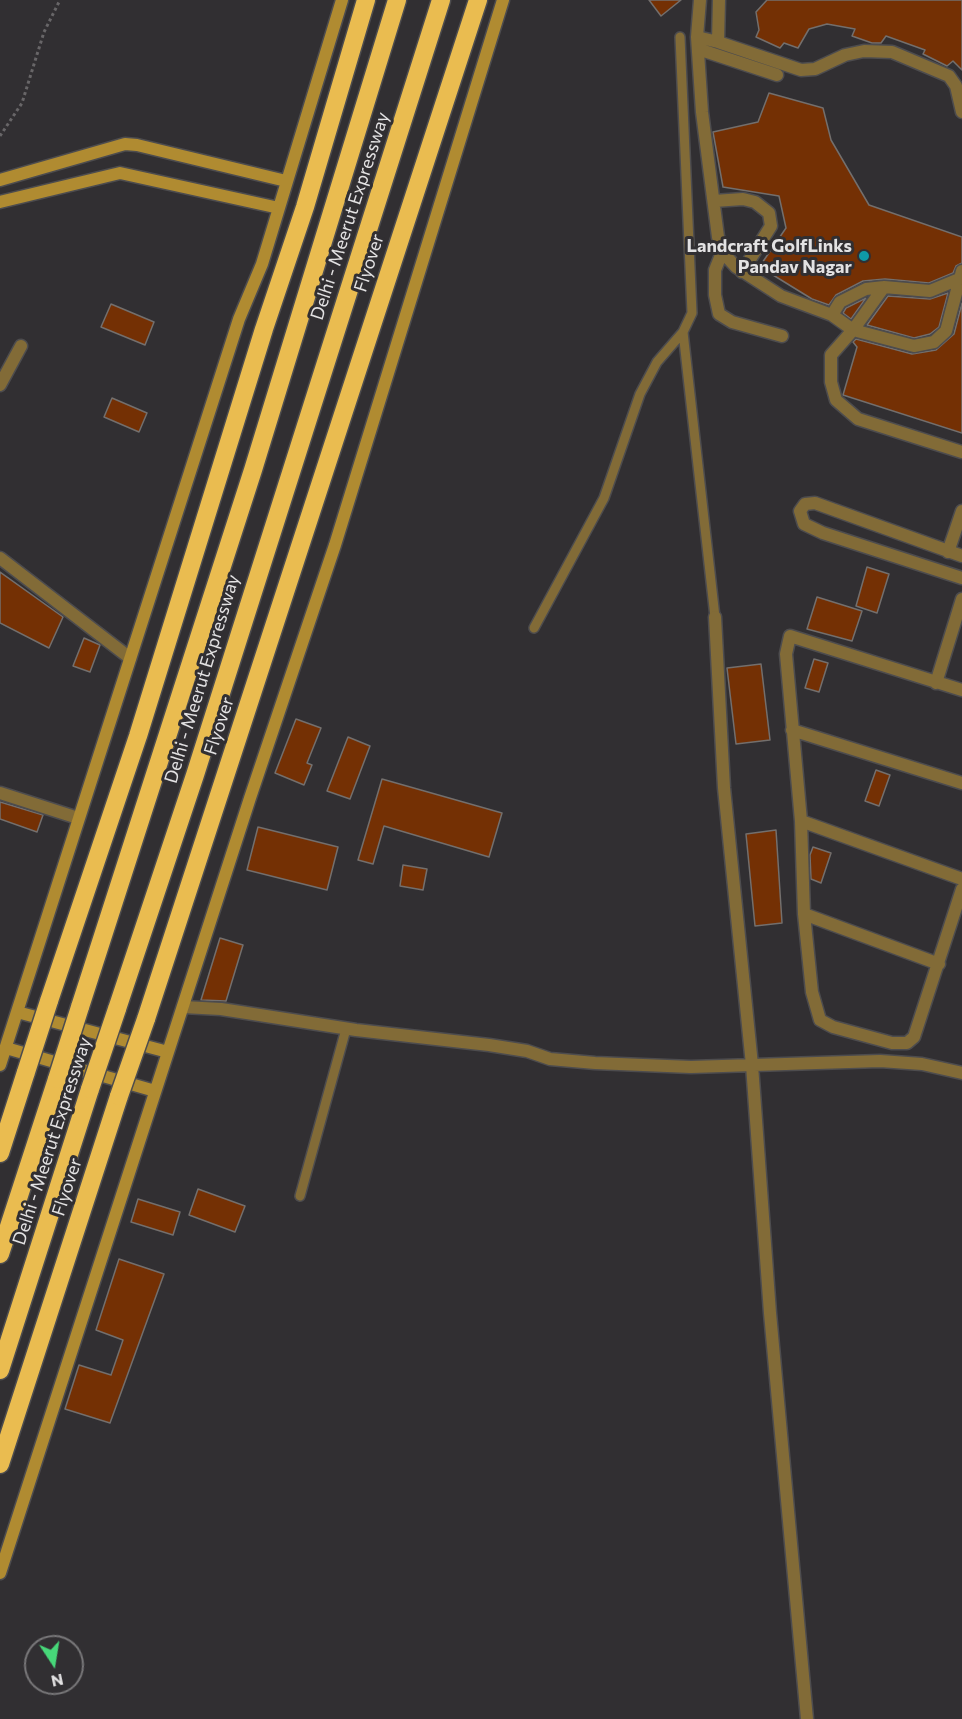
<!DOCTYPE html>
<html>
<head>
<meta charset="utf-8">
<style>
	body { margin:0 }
	#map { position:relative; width:962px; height:1719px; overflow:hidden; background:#312f32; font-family:Commissioner,sans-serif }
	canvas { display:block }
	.north { position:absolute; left:24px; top:1635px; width:60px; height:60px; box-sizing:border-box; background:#312f32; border:2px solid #787779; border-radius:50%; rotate:168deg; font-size:16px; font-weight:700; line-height:24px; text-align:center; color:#e3e2e3 }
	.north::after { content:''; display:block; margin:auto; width:21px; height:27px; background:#47d779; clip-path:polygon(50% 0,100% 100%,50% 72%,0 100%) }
</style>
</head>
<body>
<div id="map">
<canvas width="962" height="1719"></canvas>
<div class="north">N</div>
</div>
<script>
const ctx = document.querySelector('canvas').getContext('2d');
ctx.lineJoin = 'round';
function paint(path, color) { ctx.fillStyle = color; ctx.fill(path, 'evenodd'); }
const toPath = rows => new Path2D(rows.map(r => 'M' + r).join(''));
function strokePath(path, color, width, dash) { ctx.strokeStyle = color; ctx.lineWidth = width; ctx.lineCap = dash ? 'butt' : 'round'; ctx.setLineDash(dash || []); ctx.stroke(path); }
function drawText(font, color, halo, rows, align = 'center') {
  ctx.font = font + ' Commissioner,sans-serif'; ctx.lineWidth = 6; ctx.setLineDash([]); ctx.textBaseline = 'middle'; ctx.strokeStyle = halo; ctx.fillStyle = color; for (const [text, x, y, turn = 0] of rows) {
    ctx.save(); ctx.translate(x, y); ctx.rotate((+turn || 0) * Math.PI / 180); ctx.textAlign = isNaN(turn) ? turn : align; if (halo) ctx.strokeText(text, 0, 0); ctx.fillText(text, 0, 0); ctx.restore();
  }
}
const building = toPath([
	[649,0,681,0,661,16,649,0],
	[767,0,962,0,962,70,953,61,947,66,923,54,925,50,886,36,881,43,872,43,852,36,855,29,827,24,809,29,798,48,784,43,780,48,756,37,759,30,756,12,767,0],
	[769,93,823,108,831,140,869,205,962,237,962,263,956,266,953,273,929,283,885,279,863,281,836,295,829,305,812,299,773,275,762,263,786,228,779,196,723,187,713,132,758,122,769,93],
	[948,293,939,327,930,334,914,338,867,325,888,296,930,299,948,293],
	[866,298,851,319,843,313,846,308,866,298],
	[962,303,962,433,843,395,857,347,853,342,856,339,912,354,936,350,954,334,962,303],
	[111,304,154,322,145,345,101,327,111,304],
	[112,398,147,413,139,432,104,417,112,398],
	[867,567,889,574,877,613,856,606,867,567],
	[0,572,63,617,49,648,0,623,0,572],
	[817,597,862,611,852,641,807,629,817,597],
	[84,638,100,645,90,672,73,666,84,638],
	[814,659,828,663,819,692,805,688,814,659],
	[761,664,770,740,736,744,727,668,761,664],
	[296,719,321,728,307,763,312,765,304,785,275,773,296,719],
	[348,737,370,746,350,799,327,791,348,737],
	[876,770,890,775,879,806,865,801,876,770],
	[382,779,502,813,489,857,384,826,373,864,358,860,382,779],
	[0,802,43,815,37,832,0,819,0,802],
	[258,827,338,847,327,890,247,870,258,827],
	[776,830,782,923,755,926,746,834,776,830],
	[813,847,831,853,821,883,811,879,810,855,813,847],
	[403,865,427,869,423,890,400,886,403,865],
	[220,938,243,945,226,1001,201,1000,220,938],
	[198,1189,245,1206,235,1232,189,1215,198,1189],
	[138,1199,180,1212,173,1235,131,1222,138,1199],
	[119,1259,164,1274,110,1423,65,1409,79,1365,111,1375,123,1340,96,1330,119,1259]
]);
paint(building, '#743004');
strokePath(building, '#736f6d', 1.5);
const lane = toPath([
	[683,332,715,617],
	[534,628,604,498,640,394,657,362,683,332,692,313,680,37],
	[300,1196,346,1029]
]);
const street = toPath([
	[700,0,697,37,718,42],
	[719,0,718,42,801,70,815,69,845,55,864,51,892,52,949,76,956,86,962,112],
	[697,37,702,112,718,237,726,256,736,267,781,296,832,315,853,330,914,346,934,342,946,331,962,271],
	[698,49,777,75],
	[714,201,743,199,755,202,769,213,771,226,742,272],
	[723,250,715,270,715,295,719,314,732,322,782,336],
	[884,287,853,330,831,355,831,382,836,400,858,419,962,452],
	[832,315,840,302,866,289,884,287,930,291,959,279],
	[0,385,21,346],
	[948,552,962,511],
	[962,556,815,503,805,504,800,511,804,524,823,533,962,578],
	[0,558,130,658],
	[715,617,724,788,752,1065,770,1313,807,1719],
	[936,683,962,599],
	[962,690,790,636,786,654,801,821,804,914,812,992,820,1020,833,1027,892,1043,907,1043,914,1037,962,889],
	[792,730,962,783],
	[0,793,78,818],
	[801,821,962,879],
	[804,914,939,964],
	[183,1007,221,1009,356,1030,489,1045,527,1051,550,1059,595,1063,691,1067,880,1061,922,1064,962,1073]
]);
const secondary = toPath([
	[0,180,125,144,137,145,286,181],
	[0,202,120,173,279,208],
	[17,1012,168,1052],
	[6,1048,155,1091],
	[0,1065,239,319,262,264,342,0],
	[0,1573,250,798,335,545,503,0]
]);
const highway = toPath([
	[49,1001,138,736,264,329,305,207,366,0],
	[80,1007,253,470,397,0],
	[117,1009,195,775,441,0],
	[146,1019,478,0],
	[0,1153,26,1072],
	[0,1254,57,1079],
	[0,1370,90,1089],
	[0,1464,119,1096]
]);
strokePath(lane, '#4d4c4e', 12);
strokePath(street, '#4d4c4e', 15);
strokePath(secondary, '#4d4c4e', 15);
strokePath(highway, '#4d4c4e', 21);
strokePath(toPath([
	[0,136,22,103,44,32,60,0]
]), '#686668', 3, [3, 3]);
strokePath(lane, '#826b37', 9);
strokePath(street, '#826b37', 12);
strokePath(secondary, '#b08b31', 12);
strokePath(highway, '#eabc50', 18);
const highwayBridge = toPath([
	[26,1072,49,1001],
	[57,1079,80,1007],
	[90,1089,117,1009],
	[119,1096,146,1019]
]);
strokePath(highwayBridge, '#4d4c4e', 21, []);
strokePath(highwayBridge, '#eabc50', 18);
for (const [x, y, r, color] of [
	[864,256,6,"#0f9aa8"]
]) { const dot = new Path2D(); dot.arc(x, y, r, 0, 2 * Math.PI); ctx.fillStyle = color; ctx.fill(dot); strokePath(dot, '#312f32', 2); }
drawText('18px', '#e3e2e3', '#312f32', [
	["Delhi - Meerut Expressway",350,216,-72],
	["Flyover",369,263,-72],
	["Delhi - Meerut Expressway",202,679,-73],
	["Flyover",219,726,-72],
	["Delhi - Meerut Expressway",52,1141,-72],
	["Flyover",67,1187,-72]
]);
drawText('bold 18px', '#e3e2e3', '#312f32', [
	["Landcraft GolfLinks",852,246],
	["Pandav Nagar",852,267]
], 'right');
</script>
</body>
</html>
